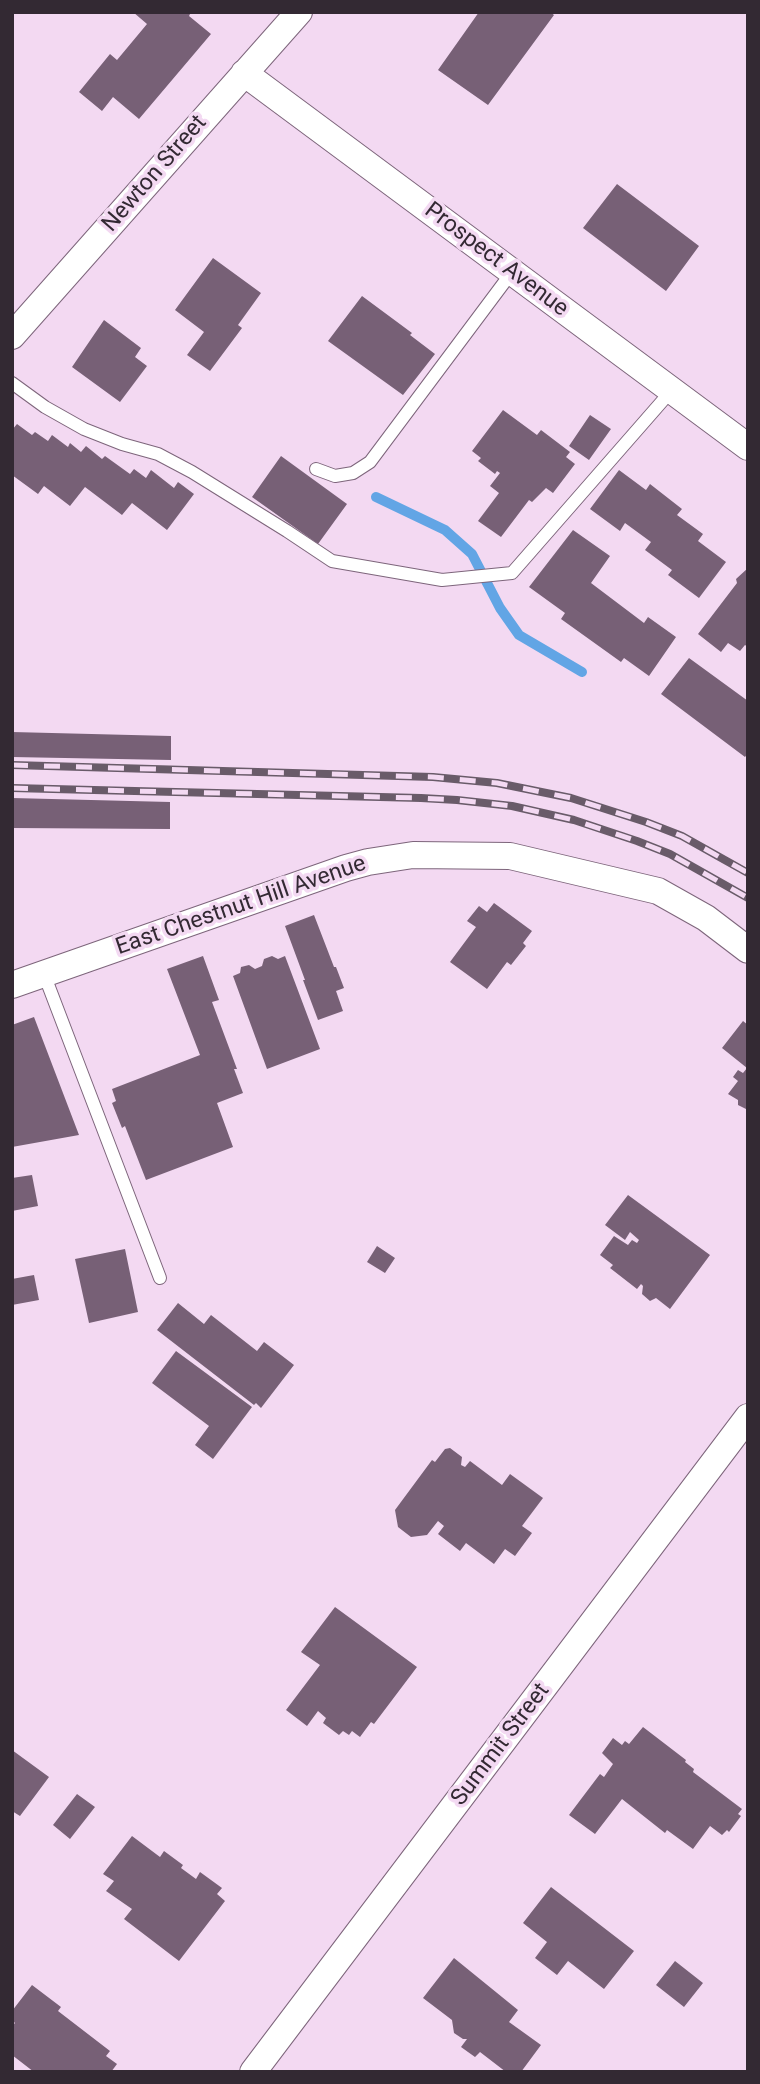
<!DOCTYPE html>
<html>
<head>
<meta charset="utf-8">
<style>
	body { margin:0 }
	#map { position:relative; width:760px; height:2084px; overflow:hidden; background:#f3d9f2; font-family:Roboto,sans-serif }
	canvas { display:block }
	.frame { position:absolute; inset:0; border:14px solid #332933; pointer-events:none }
</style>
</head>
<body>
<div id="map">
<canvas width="760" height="2084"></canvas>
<div class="frame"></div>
</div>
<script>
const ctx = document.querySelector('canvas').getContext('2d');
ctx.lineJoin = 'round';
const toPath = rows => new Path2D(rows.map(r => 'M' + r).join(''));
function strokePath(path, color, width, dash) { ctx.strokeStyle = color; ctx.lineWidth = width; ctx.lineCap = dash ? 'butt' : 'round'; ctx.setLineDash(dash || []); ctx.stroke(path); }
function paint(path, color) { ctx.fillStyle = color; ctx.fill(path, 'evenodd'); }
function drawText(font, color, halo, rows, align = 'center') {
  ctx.font = font + ' Roboto,sans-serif'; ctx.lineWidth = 7; ctx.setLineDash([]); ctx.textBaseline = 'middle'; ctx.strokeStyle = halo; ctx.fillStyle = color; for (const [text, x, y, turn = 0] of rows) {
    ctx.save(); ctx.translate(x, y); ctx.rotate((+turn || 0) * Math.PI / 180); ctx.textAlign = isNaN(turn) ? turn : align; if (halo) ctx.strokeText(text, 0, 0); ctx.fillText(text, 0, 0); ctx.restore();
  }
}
strokePath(toPath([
	[376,497,445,530,472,554,500,608,519,635,582,672]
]), '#62a5e5', 10);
paint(toPath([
	[133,12,191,12,189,16,211,34,139,119,113,97,102,111,79,92,110,54,117,60,147,24],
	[479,12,550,12,554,15,488,105,438,70],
	[617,184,699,246,666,291,583,228],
	[213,258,261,293,238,325,242,328,210,371,187,355,204,332,175,310],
	[362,296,412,333,410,335,435,354,403,395,328,341],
	[104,320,141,348,135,357,147,366,120,402,72,367],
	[503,410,537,435,541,430,570,452,566,457,575,464,553,493,546,488,532,502,529,500,501,537,478,521,499,493,490,486,500,473,497,471,495,474,478,461,481,458,472,451],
	[590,415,611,429,589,460,569,446],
	[17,424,32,435,35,432,48,441,52,435,68,447,70,443,81,452,86,446,102,459,105,456,130,474,134,469,146,478,151,470,174,488,178,482,194,494,167,530,132,503,122,515,85,487,70,506,44,486,38,494,12,475,12,430],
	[281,456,347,504,318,544,252,497],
	[619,470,646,490,650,484,682,509,677,515,703,534,698,541,726,562,699,598,668,575,672,570,645,550,651,542,625,523,620,531,590,509],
	[573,530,610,556,591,583,644,623,648,617,676,637,649,676,624,658,621,662,561,619,565,613,529,587],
	[748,568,748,647,745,645,740,651,728,643,721,652,698,634,737,583,736,579],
	[689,658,748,701,748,753,745,757,661,694],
	[12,732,171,736,171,760,12,757],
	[12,798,170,802,170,829,12,828],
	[494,903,532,931,523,943,526,946,511,965,507,962,487,989,450,962,476,927,467,921,479,906,487,912],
	[314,915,334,967,336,967,344,988,336,991,343,1011,318,1020,303,980,305,980,285,926],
	[203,956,219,1000,212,1002,237,1069,234,1069,243,1093,217,1103,233,1147,146,1180,125,1126,122,1128,112,1103,116,1101,112,1089,200,1055,167,969],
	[272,956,278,959,285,956,320,1049,267,1069,233,976,240,973,241,967,249,965,255,969,262,966,264,959],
	[34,1017,79,1135,12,1147,12,1025],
	[743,1021,748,1025,748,1110,738,1105,738,1100,728,1094,738,1081,733,1077,738,1070,743,1073,747,1068,722,1048],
	[32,1175,38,1206,12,1211,12,1178],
	[628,1195,710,1255,670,1309,656,1298,650,1301,642,1294,643,1286,641,1284,637,1289,610,1268,613,1265,600,1255,614,1236,628,1245,632,1240,637,1243,639,1240,630,1232,625,1240,605,1225],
	[377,1246,395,1258,385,1273,367,1262],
	[125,1249,138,1312,89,1323,75,1259],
	[34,1275,39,1300,12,1305,12,1279],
	[178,1303,204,1324,211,1315,257,1351,264,1342,294,1365,261,1408,256,1403,254,1405,157,1330],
	[176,1351,252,1407,213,1459,195,1445,209,1426,152,1383],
	[450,1448,462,1457,461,1465,465,1467,470,1461,502,1485,510,1474,543,1498,522,1526,532,1533,515,1556,505,1549,494,1564,466,1543,460,1551,438,1534,444,1526,438,1521,427,1535,411,1537,398,1527,395,1510,432,1460,435,1462,445,1449],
	[335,1607,417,1667,374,1724,371,1722,360,1737,352,1731,349,1735,343,1731,339,1735,323,1723,326,1718,318,1711,307,1726,286,1710,320,1665,301,1652],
	[643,1727,686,1760,685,1762,694,1769,693,1772,742,1809,738,1814,741,1816,729,1832,727,1830,722,1835,710,1826,693,1849,667,1830,665,1833,622,1799,595,1834,569,1815,600,1774,604,1777,613,1764,602,1753,613,1738,622,1745,625,1741,629,1744],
	[12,1750,49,1777,20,1816,12,1811],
	[77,1794,95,1807,70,1839,53,1825],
	[132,1836,160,1857,164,1851,183,1865,181,1868,196,1879,200,1872,222,1888,217,1894,225,1901,179,1961,124,1919,132,1909,106,1891,114,1881,103,1874],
	[551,1887,634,1951,604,1989,568,1961,557,1975,535,1958,547,1942,523,1923],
	[454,1958,518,2010,509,2022,541,2045,521,2072,506,2072,480,2052,475,2057,461,2047,467,2039,463,2039,454,2033,452,2020,423,1998],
	[675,1961,703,1983,684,2007,656,1985],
	[32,1985,61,2007,58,2011,110,2051,106,2056,117,2064,111,2072,34,2072,12,2055,12,2026,15,2023,12,2020,12,2011]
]), '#776076');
const service = toPath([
	[12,383,45,407,84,429,122,444,158,454,192,472,287,531,332,561,442,580,512,573,672,390],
	[316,469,335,476,353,473,370,462,512,272],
	[44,974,160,1278]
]);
const minor = toPath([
	[244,73,748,447],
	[12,336,299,12],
	[12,985,346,868,368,862,413,855,510,856,658,891,706,918,748,950],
	[253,2072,748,1417]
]);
strokePath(service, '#7d657b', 14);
strokePath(minor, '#7d657b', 28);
strokePath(service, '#fff', 12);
strokePath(minor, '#fff', 26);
const rail = toPath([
	[12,765,433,777,497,783,571,798,646,822,682,836,748,873],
	[12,788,421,798,457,800,512,806,574,820,637,841,670,854,748,898]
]);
strokePath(rail, '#695b69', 8);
strokePath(rail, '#f3d9f2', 5, [16]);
drawText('23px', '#332933', '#f3d9f2', [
	["Newton Street",155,174,-49],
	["Prospect Avenue",496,260,37],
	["East Chestnut Hill Avenue",241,906,-19],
	["Summit Street",501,1745,-53]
]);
</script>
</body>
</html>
